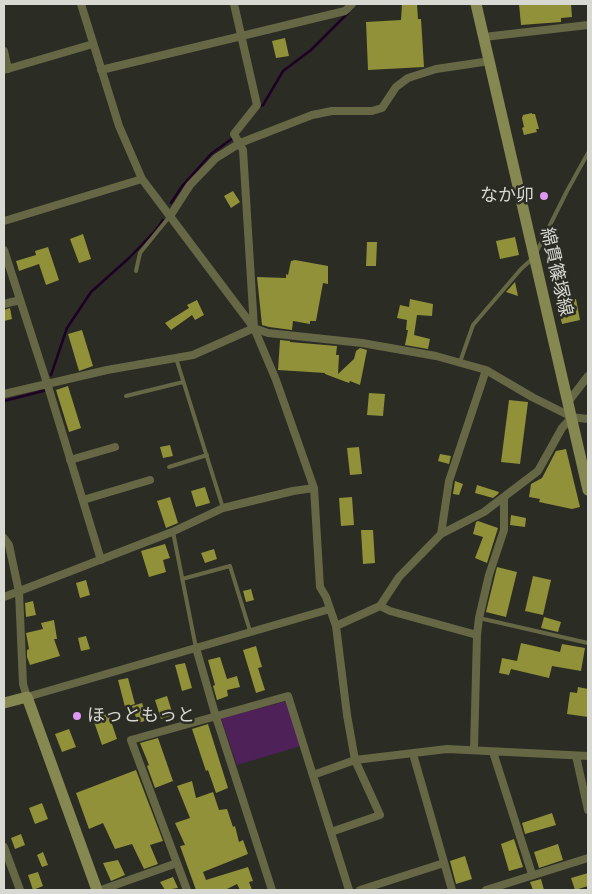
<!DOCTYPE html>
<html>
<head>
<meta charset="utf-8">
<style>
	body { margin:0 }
	#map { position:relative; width:592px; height:894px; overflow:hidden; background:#2b2c23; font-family:Karla,sans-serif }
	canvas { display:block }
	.frame { position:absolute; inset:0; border:5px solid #d8d9d3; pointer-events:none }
</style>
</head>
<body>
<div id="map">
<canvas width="592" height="894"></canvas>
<div class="frame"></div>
</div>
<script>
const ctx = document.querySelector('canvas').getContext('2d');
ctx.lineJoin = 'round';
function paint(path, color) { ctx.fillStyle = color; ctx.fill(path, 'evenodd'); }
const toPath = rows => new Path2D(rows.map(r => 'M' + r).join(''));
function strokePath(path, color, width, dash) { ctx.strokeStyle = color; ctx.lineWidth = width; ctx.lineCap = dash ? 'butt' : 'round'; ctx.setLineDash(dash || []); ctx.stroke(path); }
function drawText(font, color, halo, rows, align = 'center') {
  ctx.font = font + ' Karla,"Noto Sans JP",sans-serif'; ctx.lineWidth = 5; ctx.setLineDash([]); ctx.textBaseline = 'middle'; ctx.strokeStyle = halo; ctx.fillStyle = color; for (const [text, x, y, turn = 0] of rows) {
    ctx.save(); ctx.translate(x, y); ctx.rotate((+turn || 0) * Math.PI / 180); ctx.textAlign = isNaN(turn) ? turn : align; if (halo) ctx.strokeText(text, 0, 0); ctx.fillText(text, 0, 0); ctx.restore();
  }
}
paint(toPath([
	[288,701,301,746,237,765,221,718]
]), '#4e2159');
strokePath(toPath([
	[258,107,263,105,283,71,311,50,348,13],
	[171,203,183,185,211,154,233,138],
	[51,375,67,328,91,292,129,258,156,230,163,220],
	[4,401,47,390]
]), '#1e0026', 2.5);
paint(toPath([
	[402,4,417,4,418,19,421,19,424,67,368,70,366,22,401,20],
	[519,4,571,4,572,17,561,18,561,22,521,25],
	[285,38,289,56,276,58,272,41],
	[532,113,532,114,535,114,539,129,536,129,537,132,524,135,522,128,524,127,522,118,523,115],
	[233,191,240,202,231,208,224,196],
	[83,234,91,259,79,263,70,239],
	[515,237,519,255,500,259,496,241],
	[367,242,377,242,376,266,366,266],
	[48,247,59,280,46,285,39,264,19,271,16,261,36,255,35,251],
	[295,260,328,266,328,284,323,283,316,321,310,321,310,324,293,321,292,330,269,327,262,325,257,277,286,278,286,274,288,275,291,261],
	[515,282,518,296,506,292],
	[410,299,433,304,432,316,417,315,414,335,430,339,428,349,405,345,408,330,406,330,407,320,397,318,400,305,409,307],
	[576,299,580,320,562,324,557,303],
	[197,300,204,315,195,320,192,315,171,330,165,323,189,308,187,305],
	[10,308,12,319,4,321,4,310],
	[82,330,93,366,79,371,68,334],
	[280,340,290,341,290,342,337,346,336,355,339,355,338,374,354,359,356,351,360,348,367,350,360,385,350,381,349,383,325,374,325,373,278,370],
	[68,386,81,428,69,432,56,390],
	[369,393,385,394,383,416,367,415],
	[509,400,528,402,520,464,501,462],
	[170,445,173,456,163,458,160,447],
	[359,447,362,474,350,475,347,448],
	[566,449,580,507,572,509,539,502,540,499,529,497,531,484,542,478,556,451],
	[440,454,451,456,449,464,438,461],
	[455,481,463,484,459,495,453,494],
	[477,485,499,492,498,494,493,498,475,493],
	[205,487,210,503,196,507,191,491],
	[170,497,178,523,166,528,157,501],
	[352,497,354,525,341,526,339,498],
	[511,515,526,518,525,527,510,525],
	[478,521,498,528,487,563,475,558,483,537,473,534,476,522],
	[361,530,373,530,375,563,363,564],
	[165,544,170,558,163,560,166,572,149,577,141,551],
	[214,549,217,559,205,563,201,553],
	[497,567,517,572,506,617,486,612],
	[533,576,551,580,543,615,525,611],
	[86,580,90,595,80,598,76,583],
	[251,589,254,600,246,602,243,591],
	[33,601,36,615,26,617,25,603],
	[544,617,561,622,558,632,541,628],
	[54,620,57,639,54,639,60,656,30,665,27,657,27,650,29,649,26,633,43,629,41,623],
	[86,636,90,649,81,651,78,638],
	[521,643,560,652,562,644,585,648,581,671,552,666,549,678,511,669,509,675,499,673,502,658,517,661],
	[256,646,262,667,258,668,265,690,256,693,243,650],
	[220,657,227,679,237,676,240,687,227,690,228,696,217,700,213,686,215,685,208,660],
	[185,663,192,688,182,691,175,665],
	[128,678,135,704,125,707,118,680],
	[578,687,588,689,588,717,567,714,570,692,577,693],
	[167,696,173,715,161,719,155,700],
	[142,703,148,720,138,723,132,706],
	[108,712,117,739,102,745,92,716],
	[208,724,228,788,216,793,208,770,206,771,192,729],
	[69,729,76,747,62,752,55,734],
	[158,738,173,781,155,788,147,766,149,765,140,743],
	[136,770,163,841,150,845,158,864,144,869,132,844,115,849,103,823,89,829,76,793],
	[192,781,196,798,213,792,219,810,227,809,233,827,235,826,239,842,243,840,248,854,203,872,206,880,248,867,253,881,249,882,252,890,240,890,237,884,225,890,196,890,180,846,185,845,175,823,190,818,177,786],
	[42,803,48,819,35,824,29,808],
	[552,813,556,825,525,834,522,823],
	[21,834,25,845,15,849,11,838],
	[514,839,523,867,509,871,501,844],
	[558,844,563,860,539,868,534,852],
	[43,852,48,865,42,867,37,855],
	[465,856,472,879,456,884,450,861],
	[118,860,125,875,111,881,103,863],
	[38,872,43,886,33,890,28,875],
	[588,873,588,886,575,890,571,878],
	[173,877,178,888,165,890,160,882],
	[541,879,544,890,533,890,530,882]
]), '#909139');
strokePath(toPath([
	[536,253,567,191,588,153],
	[136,271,140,253,170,216],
	[176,358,223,508],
	[460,362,473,325,521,269,532,259],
	[126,396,183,382],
	[169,467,207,455],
	[173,532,196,648],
	[182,579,230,566,250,631],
	[479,618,588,643]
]), '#656745', 4);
strokePath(toPath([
	[81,4,119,126,142,179,254,328,276,380,314,488,320,587,326,597,336,626,347,715,355,760,380,815,331,832],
	[234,4,257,105,234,134,243,150,254,328],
	[484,37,588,25],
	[4,51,8,69],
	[4,70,93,44],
	[101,70,345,11,352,4],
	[170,216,190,185,216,158,240,143,312,115,332,111,372,111,382,108,396,87,408,78,436,69,490,61],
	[4,221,142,179],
	[4,250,47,383,101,560],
	[4,304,20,300],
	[4,394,107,370,193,355,254,328,268,333,362,343,436,356,486,370,532,397,572,417,588,419],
	[568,402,588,376],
	[70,460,115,447],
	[83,500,150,480],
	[441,534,449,481,486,370],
	[4,538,9,545,19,592,23,684,27,697,330,609],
	[4,597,172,532,223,508,293,491,314,488],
	[380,606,390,611,477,635],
	[336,626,380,606,399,577,441,534,484,512,538,471,562,428,572,417],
	[196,648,216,717,272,890],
	[474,749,477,635,479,618,489,575,504,530,504,498],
	[493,752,532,874],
	[413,754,452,890],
	[576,756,588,810],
	[313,775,355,760,447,749,588,756],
	[4,847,20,890],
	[101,890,177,863],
	[187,890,131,740,288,696,349,890],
	[360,890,444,863],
	[486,890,588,858]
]), '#656745', 8);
strokePath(toPath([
	[476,4,588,490],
	[4,703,27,697,97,890]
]), '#868852', 11);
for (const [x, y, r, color] of [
	[544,196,5,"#df98f2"],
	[77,716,5,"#df98f2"]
]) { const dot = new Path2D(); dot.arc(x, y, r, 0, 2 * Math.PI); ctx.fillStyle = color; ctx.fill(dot); strokePath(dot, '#2b2c23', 2); }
drawText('18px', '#d8d9d3', '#2b2c23', [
	["なか卯",534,196],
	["ほっともっと",87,716,"left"]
], 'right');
drawText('18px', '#d8d9d3', '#2b2c23', [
	["綿貫篠塚線",556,272,77]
]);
</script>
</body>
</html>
